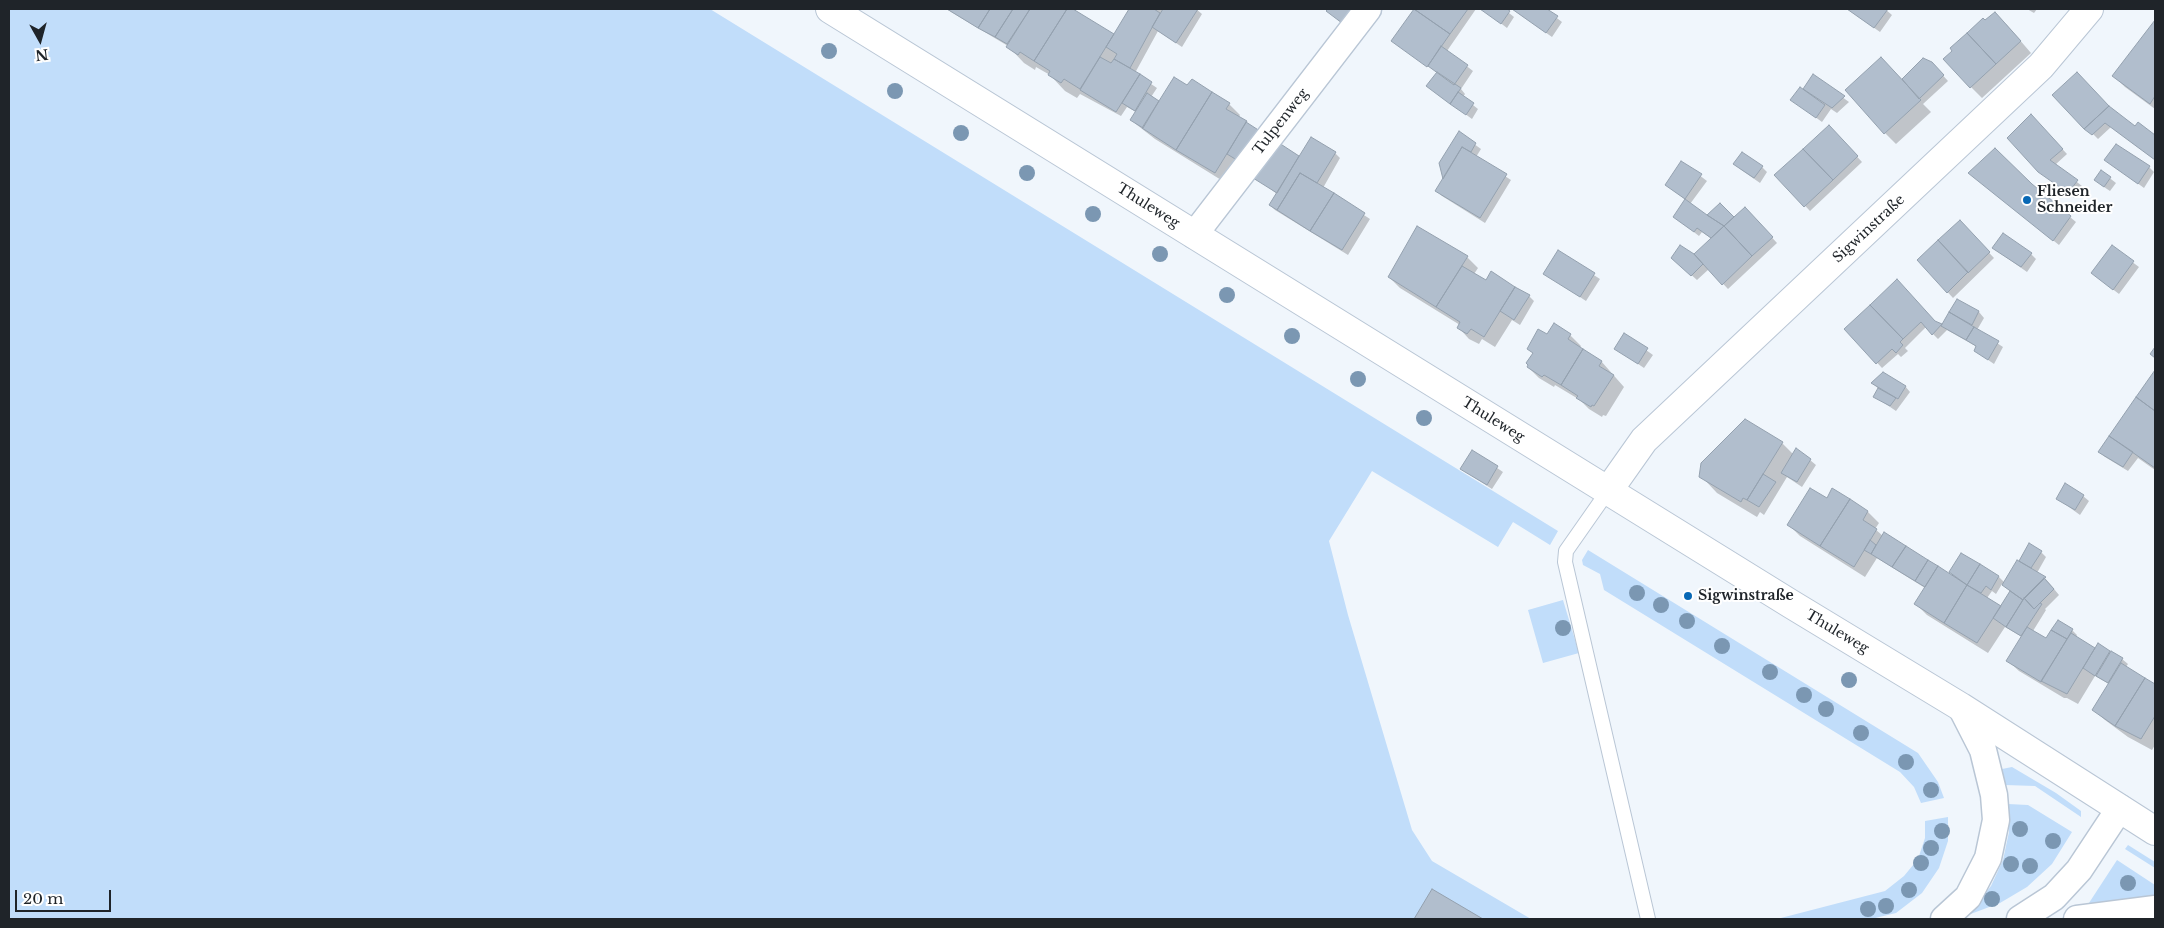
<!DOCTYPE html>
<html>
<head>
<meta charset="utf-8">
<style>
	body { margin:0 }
	#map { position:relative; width:2164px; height:928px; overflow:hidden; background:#f0f6fc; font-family:"Libre Baskerville",serif }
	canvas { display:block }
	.frame { position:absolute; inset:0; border:10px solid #1f2429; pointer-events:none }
	.north { position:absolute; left:15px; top:15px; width:50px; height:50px; -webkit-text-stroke:4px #fff; paint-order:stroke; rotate:173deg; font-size:14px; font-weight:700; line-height:20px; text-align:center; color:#1f2429 }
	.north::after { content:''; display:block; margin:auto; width:18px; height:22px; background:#1f2429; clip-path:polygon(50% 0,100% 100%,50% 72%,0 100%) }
	.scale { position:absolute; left:15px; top:890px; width:96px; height:22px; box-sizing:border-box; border:2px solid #1f2429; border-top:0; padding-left:6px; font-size:15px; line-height:18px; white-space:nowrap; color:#1f2429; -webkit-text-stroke:4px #fff; paint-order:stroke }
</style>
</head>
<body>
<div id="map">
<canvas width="2164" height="928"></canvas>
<div class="frame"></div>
<div class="north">N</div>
<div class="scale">20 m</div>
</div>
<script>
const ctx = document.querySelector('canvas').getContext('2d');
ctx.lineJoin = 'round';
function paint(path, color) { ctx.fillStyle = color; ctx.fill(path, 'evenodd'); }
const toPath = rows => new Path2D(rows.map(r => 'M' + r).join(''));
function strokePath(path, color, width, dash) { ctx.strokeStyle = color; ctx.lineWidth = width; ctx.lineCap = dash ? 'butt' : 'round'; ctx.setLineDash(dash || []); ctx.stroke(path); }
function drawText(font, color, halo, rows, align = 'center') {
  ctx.font = font + ' "Libre Baskerville",serif'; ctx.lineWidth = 4; ctx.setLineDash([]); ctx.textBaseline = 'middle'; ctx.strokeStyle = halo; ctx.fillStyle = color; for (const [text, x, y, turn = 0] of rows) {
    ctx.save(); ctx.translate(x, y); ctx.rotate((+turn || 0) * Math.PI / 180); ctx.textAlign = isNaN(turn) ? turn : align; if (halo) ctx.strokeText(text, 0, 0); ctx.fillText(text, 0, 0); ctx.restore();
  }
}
paint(toPath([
	[9,9,710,9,1558,531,1550,545,1513,522,1498,547,1372,471,1329,541,1348,615,1412,830,1432,861,1531,919,9,919],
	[1588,550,1918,753,1938,782,1944,798,1921,803,1914,787,1900,772,1604,590,1600,574,1583,565,1582,560],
	[1563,600,1579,653,1543,663,1528,610],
	[2012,767,2056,793,2081,811,2081,817,2035,786,2005,785,2002,769],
	[2008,804,2028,805,2072,832,2052,864,2027,887,2000,903,1968,915,1991,886,2003,860,2009,832],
	[1948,817,1948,841,1939,868,1922,893,1896,913,1871,919,1777,919,1885,891,1904,876,1918,859,1925,838,1925,821],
	[2128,845,2155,862,2155,868,2125,849],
	[2117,860,2155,885,2155,897,2087,906]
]), '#c1ddfa');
paint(toPath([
	[946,9,1071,9,1114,36,1131,9,1196,9,1202,14,1182,47,1158,31,1135,73,1157,88,1151,97,1159,102,1188,87,1229,104,1240,115,1238,118,1263,134,1226,183,1155,139,1137,125,1132,120,1136,112,1127,107,1121,116,1080,94,1077,98,1065,91,1050,75,1036,67,1035,70,1024,63,1008,46],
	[1415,9,1476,9,1447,51,1473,71,1461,89,1465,94,1463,97,1478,109,1472,119,1427,86,1438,73,1393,41],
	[1482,9,1504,9,1514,17,1507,28],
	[1512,9,1545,9,1562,22,1552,37],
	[1847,9,1885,9,1892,15,1880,32],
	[2027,9,2037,9,2034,13],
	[2155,23,2155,109,2125,87,2114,76],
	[2006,24,2031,53,1982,98,1971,87],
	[1924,60,1937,69,1948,81,1923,104,1931,112,1896,144,1885,133,1902,81],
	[1813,76,1849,102,1837,113,1831,109,1822,122,1792,100,1803,91],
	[2054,95,2109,108,2135,127,2138,124,2155,137,2155,160,2111,127,2098,139],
	[2036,121,2067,154,2055,165,2082,186,2074,198,2039,171],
	[1829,126,1862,162,1810,211,1776,175],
	[1459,133,1481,149,1476,157,1511,180,1485,223,1442,196,1437,191,1444,179],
	[1277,143,1300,157,1335,153,1340,158,1323,188,1370,219,1348,255,1275,210,1270,205,1277,194,1255,177],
	[2106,160,2149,167,2154,172,2144,188],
	[1682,162,1707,181,1690,204,1707,216,1734,219,1745,208,1777,243,1728,289,1709,269,1697,280,1678,263,1694,256,1712,239,1702,232,1699,236,1674,217,1686,200,1666,185],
	[1762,167,1767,172,1760,183,1740,169],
	[2102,172,2116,183,2110,191,2101,185],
	[1975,178,2070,217,2076,222,2059,245],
	[1965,227,1994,258,1953,298,1918,260],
	[2112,247,2139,267,2119,294,2098,278],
	[1993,248,2031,254,2036,259,2027,272],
	[1558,252,1600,279,1586,301,1545,274],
	[1467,257,1478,268,1474,274,1486,282,1529,296,1534,301,1520,325,1512,320,1495,347,1482,339,1479,344,1469,339,1459,328,1460,325,1400,288,1389,277],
	[1897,281,1935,323,1942,326,1957,300,1979,312,1984,318,1977,330,2003,347,1994,364,1975,351,1977,347,1947,330,1938,339,1926,327,1905,348,1908,351,1901,357,1898,354,1882,368,1846,329],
	[1570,335,1581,346,1580,348,1601,361,1624,387,1606,416,1603,415,1602,417,1589,409,1580,400,1555,385,1554,387,1539,378,1528,367,1534,354,1528,348,1547,336],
	[1625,335,1653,355,1644,368,1616,349],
	[2155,372,2155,470,2138,458,2128,471,2105,457,2099,452],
	[1872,383,1905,386,1910,392,1896,411,1874,396,1879,389],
	[1745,420,1782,443,1794,455,1810,460,1816,465,1802,487,1787,477,1764,515,1760,512,1757,517,1717,493,1701,476],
	[1472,451,1503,472,1492,489,1461,469],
	[1833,490,1868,512,1879,523,1875,529,1883,536,1954,578,1950,572,1998,576,2005,583,2029,545,2041,552,2046,557,2037,573,2045,578,2059,595,2045,609,2046,610,2033,631,2047,640,2072,630,2077,635,2076,637,2095,650,2098,645,2122,659,2128,664,2126,667,2155,686,2155,745,2152,750,2128,737,2105,720,2094,710,2109,684,2095,676,2078,704,2067,698,2064,698,2019,671,2008,661,2022,637,2005,627,1988,653,1927,615,1916,604,1925,588,1877,558,1865,577,1800,536,1789,525,1827,499],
	[2002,584,2011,592,2001,607,1987,598,1992,591,1996,594],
	[2083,496,2089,501,2080,515,2058,499],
	[1433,891,1480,919,1415,919]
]), '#0003');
const building = toPath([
	[947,9,990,9,978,28,947,9],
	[990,9,1013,9,995,37,978,28,990,9],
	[1013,9,1030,9,1007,44,995,37,1013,9],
	[1030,9,1067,9,1034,61,1020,52,1018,55,1006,47,1030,9],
	[1067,9,1073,9,1114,34,1080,89,1064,79,1061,83,1048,75,1050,71,1034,61,1067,9],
	[1129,9,1154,9,1160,13,1130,68,1114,59,1117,54,1106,47,1129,9],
	[1163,9,1198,9,1176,43,1152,27,1163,9],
	[1328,9,1352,9,1342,23,1326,11,1328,9],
	[1414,9,1468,9,1450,34,1414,9],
	[1414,9,1450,34,1427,67,1391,41,1414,9],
	[1480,9,1507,9,1510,11,1501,24,1480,9],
	[1512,9,1547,9,1558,16,1546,33,1512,9],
	[1847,9,1888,9,1874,28,1847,9],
	[1995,12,2021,41,1996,64,1967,33,1983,18,1985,20,1995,12],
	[2155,20,2155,96,2150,104,2112,76,2155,20],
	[1967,33,1996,64,1970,88,1943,59,1952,51,1950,48,1967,33],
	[1441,46,1468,65,1454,85,1428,66,1441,46],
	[1100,57,1111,63,1114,59,1140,74,1116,112,1080,90,1100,57],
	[1881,57,1921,100,1884,134,1845,90,1881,57],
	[1923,58,1932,62,1944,75,1919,99,1902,79,1923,58],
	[1437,72,1461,88,1450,104,1426,86,1437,72],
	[2077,72,2109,106,2084,129,2052,95,2077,72],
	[1140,74,1152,82,1135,111,1122,103,1140,74],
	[1813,74,1845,96,1832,108,1803,89,1813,74],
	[1174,77,1187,85,1192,79,1212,92,1176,150,1142,128,1174,77],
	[1800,87,1825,105,1816,118,1790,100,1800,87],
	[1212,92,1230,103,1226,109,1247,121,1215,173,1176,150,1212,92],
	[1458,92,1474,103,1466,115,1450,104,1458,92],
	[1147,93,1159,101,1143,128,1130,120,1147,93],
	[2109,106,2135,126,2138,122,2155,135,2155,160,2105,123,2092,135,2084,129,2109,106],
	[2031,114,2063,149,2050,160,2078,180,2068,193,2038,172,2007,138,2031,114],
	[1246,122,1263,133,1240,162,1227,154,1246,122],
	[1829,125,1858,156,1833,180,1803,149,1829,125],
	[1459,131,1476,143,1471,152,1462,147,1443,179,1439,163,1459,131],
	[1311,137,1336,152,1317,183,1300,173,1277,210,1269,205,1311,137],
	[1276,141,1299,156,1277,193,1253,178,1276,141],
	[2116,144,2150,166,2138,184,2104,160,2116,144],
	[1462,147,1507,174,1480,218,1435,191,1462,147],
	[1995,148,2032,184,2071,216,2053,241,1968,173,1995,148],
	[1803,149,1833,180,1804,207,1774,175,1803,149],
	[1742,152,1763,166,1754,178,1733,164,1742,152],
	[1681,161,1702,174,1685,199,1665,185,1681,161],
	[2101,170,2111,177,2104,187,2094,180,2101,170],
	[1300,173,1334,193,1310,231,1277,210,1300,173],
	[1334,193,1365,213,1342,250,1310,231,1334,193],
	[1685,199,1707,215,1724,226,1711,238,1697,228,1694,232,1673,217,1685,199],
	[1720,203,1734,217,1724,226,1707,215,1720,203],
	[1745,207,1773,237,1752,256,1724,226,1745,207],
	[1960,220,1990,252,1968,273,1938,240,1960,220],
	[1417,226,1468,256,1436,307,1388,277,1417,226],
	[1724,226,1752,256,1722,285,1694,254,1724,226],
	[2003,233,2032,253,2021,267,1992,248,2003,233],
	[1938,240,1968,272,1947,293,1917,260,1938,240],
	[1680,245,1694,254,1703,264,1691,276,1671,258,1680,245],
	[2112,245,2134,261,2113,290,2091,273,2112,245],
	[1558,250,1595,273,1580,297,1543,274,1558,250],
	[1462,266,1486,280,1491,271,1515,287,1484,337,1471,329,1467,334,1457,328,1460,322,1436,307,1462,266],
	[1897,279,1935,321,1942,324,1932,335,1921,322,1903,339,1870,305,1897,279],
	[1515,287,1530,295,1514,320,1500,311,1515,287],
	[1957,299,1979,311,1972,325,1949,312,1957,299],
	[1870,305,1903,339,1900,342,1903,345,1896,353,1892,349,1876,364,1844,329,1870,305],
	[1949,312,1974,327,1966,340,1941,326,1949,312],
	[1554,323,1571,334,1568,339,1583,349,1561,385,1544,375,1542,377,1527,367,1528,365,1526,363,1533,353,1527,349,1538,329,1547,334,1554,323],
	[1974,327,1999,341,1988,360,1974,351,1976,346,1966,340,1974,327],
	[1624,333,1648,348,1638,364,1614,349,1624,333],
	[2155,347,2155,358,2150,354,2155,347],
	[1583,349,1602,361,1599,366,1614,375,1594,406,1592,405,1591,407,1576,398,1578,396,1561,385,1583,349],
	[2155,370,2155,411,2136,397,2155,370],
	[1883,372,1906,386,1898,399,1871,383,1883,372],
	[1878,388,1896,398,1890,406,1873,397,1878,388],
	[2136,397,2155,411,2155,468,2109,436,2136,397],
	[1745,419,1783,442,1747,500,1743,498,1741,502,1699,477,1701,463,1745,419],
	[2109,436,2133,452,2123,467,2098,452,2109,436],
	[1796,448,1811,459,1797,482,1781,473,1796,448],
	[1472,450,1498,466,1487,485,1460,469,1472,450],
	[1763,474,1776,482,1759,507,1747,500,1763,474],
	[2065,483,2084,495,2075,510,2056,499,2065,483],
	[1810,488,1827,498,1832,488,1850,499,1820,546,1787,525,1810,488],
	[1850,499,1868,511,1863,520,1877,529,1854,567,1820,546,1850,499],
	[1884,532,1906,546,1892,567,1871,554,1884,532],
	[1870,540,1876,545,1871,554,1864,550,1870,540],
	[2029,543,2042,551,2031,568,2019,561,2029,543],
	[1906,546,1928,560,1915,581,1892,567,1906,546],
	[1961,553,1980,564,1967,585,1949,572,1961,553],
	[1928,560,1938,566,1925,587,1915,581,1928,560],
	[2017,560,2046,577,2023,600,2002,585,2017,560],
	[1980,564,1999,576,1991,590,1986,586,1981,593,1967,585,1980,564],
	[1938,566,1967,585,1944,623,1914,604,1938,566],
	[2044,578,2054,589,2034,609,2024,598,2044,578],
	[1967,585,2001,606,1977,643,1944,623,1967,585],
	[2010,591,2023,600,2006,627,1993,618,2010,591],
	[2024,598,2034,609,2040,603,2042,604,2021,636,2006,627,2024,598],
	[2058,620,2073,629,2067,639,2051,630,2058,620],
	[2027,627,2046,638,2051,630,2067,639,2041,682,2006,661,2027,627],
	[2071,633,2095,648,2067,694,2041,681,2071,633],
	[2098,643,2110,651,2095,676,2083,668,2098,643],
	[2111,651,2123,658,2108,683,2096,676,2111,651],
	[2121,663,2145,678,2115,726,2092,710,2121,663],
	[2145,678,2155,684,2155,716,2141,739,2115,726,2145,678],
	[1432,889,1483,919,1414,919,1432,889]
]);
paint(building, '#b1becd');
strokePath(building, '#94a1af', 1);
const lane = toPath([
	[1608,491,1566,551,1565,562,1648,919]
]);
const street = toPath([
	[1194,235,1368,9],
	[1944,919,1968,897,1988,858,1996,820,1994,795,1983,750,1961,707],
	[2020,919,2054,897,2079,870,2120,808],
	[2077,919,2155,909]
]);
const secondary = toPath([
	[830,9,1791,604,1961,707,2155,831],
	[1608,491,1644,440,2041,66,2089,9]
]);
strokePath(lane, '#b9c6d5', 16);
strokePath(street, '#b9c6d5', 29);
strokePath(secondary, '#b9c6d5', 30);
strokePath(lane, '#fff', 14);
strokePath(street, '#fff', 26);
strokePath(secondary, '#fff', 28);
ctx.fillStyle = '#7b97b2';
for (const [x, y] of [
	[829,51],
	[895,91],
	[961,133],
	[1027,173],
	[1093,214],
	[1160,254],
	[1227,295],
	[1292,336],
	[1358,379],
	[1424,418],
	[1637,593],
	[1661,605],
	[1687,621],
	[1563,628],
	[1722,646],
	[1770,672],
	[1849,680],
	[1804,695],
	[1826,709],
	[1861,733],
	[1906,762],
	[1931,790],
	[2020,829],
	[1942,831],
	[2053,841],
	[1931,848],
	[1921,863],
	[2011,864],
	[2030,866],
	[2128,883],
	[1909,890],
	[1992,899],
	[1886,906],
	[1868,909]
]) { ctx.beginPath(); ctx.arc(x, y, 8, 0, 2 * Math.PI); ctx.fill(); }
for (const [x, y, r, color] of [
	[2027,200,5,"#0868b5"],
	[1688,596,5,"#0868b5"]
]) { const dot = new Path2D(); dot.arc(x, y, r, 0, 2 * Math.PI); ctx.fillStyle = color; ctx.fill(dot); strokePath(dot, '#fff', 2); }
drawText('14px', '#1f2429', '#fff', [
	["Tulpenweg",1281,122,-52],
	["Thuleweg",1148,206,32],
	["Sigwinstraße",1869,229,-43],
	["Thuleweg",1493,420,32],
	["Thuleweg",1837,632,31]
]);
drawText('bold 14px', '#1f2429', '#fff', [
	["Fliesen",2037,192],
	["Schneider",2037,208],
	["Sigwinstraße",1698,596]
], 'left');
</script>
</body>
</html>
